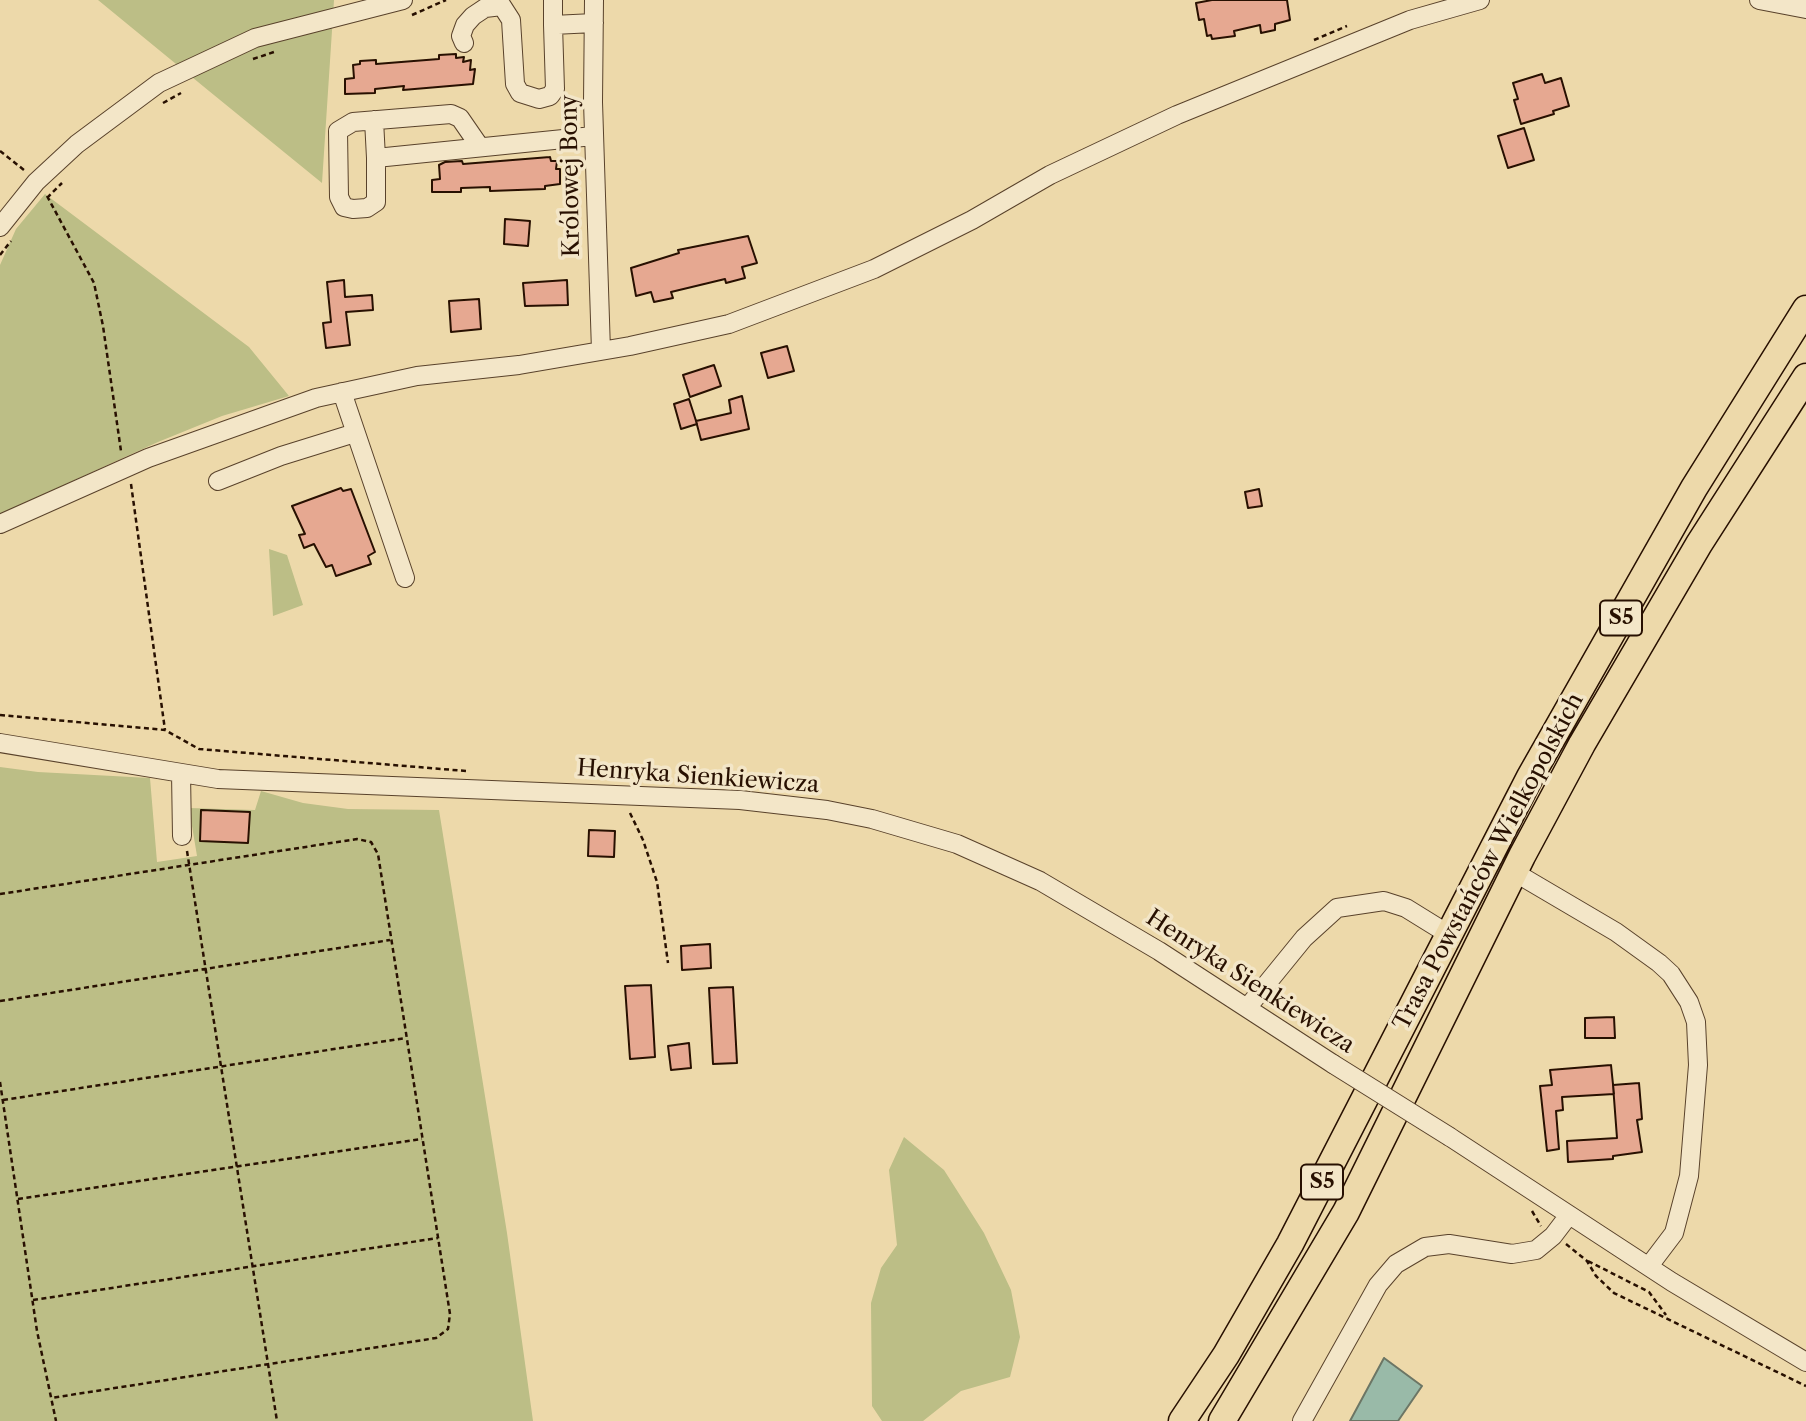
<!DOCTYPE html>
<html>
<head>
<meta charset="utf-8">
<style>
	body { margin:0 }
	canvas { display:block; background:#edd9aa }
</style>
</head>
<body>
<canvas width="1806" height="1421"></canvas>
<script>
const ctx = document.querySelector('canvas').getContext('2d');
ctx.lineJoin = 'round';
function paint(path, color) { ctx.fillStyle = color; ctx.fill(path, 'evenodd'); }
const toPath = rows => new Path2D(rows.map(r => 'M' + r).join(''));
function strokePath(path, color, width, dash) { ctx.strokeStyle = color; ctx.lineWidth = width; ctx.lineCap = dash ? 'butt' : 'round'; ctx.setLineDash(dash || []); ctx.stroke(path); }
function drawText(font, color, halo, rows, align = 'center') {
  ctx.font = font + ' "Libre Caslon Text",serif'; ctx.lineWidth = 7; ctx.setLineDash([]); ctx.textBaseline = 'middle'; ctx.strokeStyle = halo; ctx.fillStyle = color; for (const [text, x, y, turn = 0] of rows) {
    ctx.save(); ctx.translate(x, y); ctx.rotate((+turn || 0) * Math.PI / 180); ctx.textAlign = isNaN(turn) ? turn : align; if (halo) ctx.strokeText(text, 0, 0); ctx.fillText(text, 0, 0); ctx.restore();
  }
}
paint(toPath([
	[98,0,334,0,322,183,209,91],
	[45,194,249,347,289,396,222,416,158,442,0,514,0,265,16,229],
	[269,549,287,555,303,605,273,616],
	[0,767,38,772,150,778,157,862,197,856,189,808,255,810,261,791,303,803,348,809,439,810,507,1233,533,1421,0,1421],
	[904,1137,944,1170,984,1233,1011,1290,1020,1337,1010,1377,961,1391,923,1421,882,1421,872,1406,871,1303,881,1268,897,1245,889,1170]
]), '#bcbe86');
const water = toPath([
	[1384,1358,1422,1386,1398,1421,1350,1421,1384,1358]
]);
paint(water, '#99baa8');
strokePath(water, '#6c7665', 2);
const building = toPath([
	[1212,0,1287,0,1290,20,1275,24,1275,30,1261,33,1260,25,1234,31,1235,36,1212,39,1211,35,1207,36,1204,19,1199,20,1196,3,1212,0],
	[456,54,456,58,464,57,463,62,471,60,470,70,475,69,473,84,403,90,404,86,375,89,375,93,345,94,345,79,354,78,353,65,360,64,360,61,376,60,376,64,439,59,439,55,456,54],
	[1542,74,1545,83,1561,78,1569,106,1553,111,1554,114,1521,124,1514,100,1518,99,1513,83,1542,74],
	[1524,128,1534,160,1508,168,1498,136,1524,128],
	[550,157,551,161,557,161,556,169,560,169,560,184,545,186,545,189,490,191,490,187,461,188,461,192,432,192,432,180,440,179,439,165,445,162,462,161,463,164,550,157],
	[505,219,530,221,528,246,504,244,505,219],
	[748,236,757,263,742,267,745,278,726,283,725,279,671,292,673,298,654,302,651,292,636,296,631,268,679,253,678,250,748,236],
	[344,280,345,297,372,295,373,310,346,312,350,345,326,348,323,323,331,322,327,282,344,280],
	[567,280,568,305,525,306,523,283,567,280],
	[479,299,481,329,451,332,449,301,479,299],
	[787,346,794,371,768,378,761,353,787,346],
	[714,365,721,386,690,397,683,375,714,365],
	[742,396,749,429,701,440,696,421,731,413,729,400,742,396],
	[689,399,697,424,681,429,674,404,689,399],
	[341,488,343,491,351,489,375,552,368,556,371,564,336,576,332,565,326,567,314,544,304,548,299,535,305,534,292,506,341,488],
	[1259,489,1262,506,1248,508,1245,492,1259,489],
	[201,810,250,812,248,843,200,841,201,810],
	[589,830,615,831,614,857,588,856,589,830],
	[710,944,711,968,682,970,681,946,710,944],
	[651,985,655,1057,630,1059,625,986,651,985],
	[733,987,737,1063,713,1064,709,988,733,987],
	[1614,1017,1615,1038,1585,1038,1585,1018,1614,1017],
	[689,1043,691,1068,671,1070,668,1046,689,1043],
	[1611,1065,1614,1094,1562,1097,1563,1110,1556,1111,1559,1149,1547,1151,1540,1086,1552,1085,1550,1070,1611,1065],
	[1639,1083,1642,1119,1637,1120,1642,1152,1613,1156,1613,1159,1568,1162,1567,1141,1617,1138,1613,1085,1639,1083]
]);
paint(building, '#e6a891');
strokePath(building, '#281001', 2);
const minor = toPath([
	[553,0,553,25],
	[594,0,593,102,601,351],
	[1759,0,1806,9],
	[464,43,461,36,465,25,473,16,485,8,502,6,511,20,515,84,520,93,539,99,550,96,555,89,553,25,594,23],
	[374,120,376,158],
	[480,147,460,118,451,114,353,122,338,131,339,197,344,207,353,209,367,208,376,202,376,158,593,136],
	[0,227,36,182,77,144,159,83,255,38,403,0],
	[342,392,405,578],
	[218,481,281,456,355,433],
	[0,524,148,458,316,398,417,376,519,365,630,346,729,324,874,269,972,220,1050,175,1177,115,1410,20,1480,0],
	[0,743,218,779,740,800,827,810,872,819,957,844,1040,881,1159,951,1333,1064],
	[181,773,182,836],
	[1514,872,1616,932,1659,963,1671,974,1689,1002,1696,1022,1698,1065,1689,1176,1674,1233,1649,1266],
	[1247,1008,1304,938,1337,908,1384,901,1406,908,1448,934],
	[1450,1137,1672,1282,1806,1362],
	[1302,1421,1378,1285,1396,1264,1425,1247,1449,1244,1512,1254,1536,1250,1553,1236,1569,1215]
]);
const highway = toPath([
	[1182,1421,1226,1355,1290,1244,1530,777,1694,488,1806,309],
	[1222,1421,1346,1212,1522,856,1582,744,1699,544,1806,377]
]);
strokePath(minor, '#59422b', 20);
strokePath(highway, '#281001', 29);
strokePath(toPath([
	[412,15,446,0],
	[1314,40,1347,26],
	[253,59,277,51],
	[163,103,181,93],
	[0,151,24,170],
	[47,196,94,283,103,326,121,451],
	[47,198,62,183],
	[0,255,11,241],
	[131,484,165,730],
	[0,715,165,730,199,749,466,771],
	[630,813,643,840,657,882,668,963],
	[187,851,277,1421],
	[0,894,357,839,371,842,378,854,450,1314,448,1329,436,1338,51,1398],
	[0,1001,390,940],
	[0,1082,37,1331,56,1421],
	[3,1100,406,1038],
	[18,1199,422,1139],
	[1532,1211,1541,1226],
	[1566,1244,1587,1261,1596,1276,1614,1293,1806,1386],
	[1588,1261,1649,1292,1666,1315],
	[33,1300,438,1238]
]), '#281001', 2.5, [5, 3.5]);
strokePath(minor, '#f3e6c8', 18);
strokePath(highway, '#edd9aa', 26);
const minorBridge = toPath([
	[1333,1064,1450,1137]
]);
strokePath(minorBridge, '#59422b', 20, []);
strokePath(minorBridge, '#f3e6c8', 18);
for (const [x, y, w] of [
	[1621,618,42],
	[1322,1182,42]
]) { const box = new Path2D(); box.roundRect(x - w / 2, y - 17.5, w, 35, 5); ctx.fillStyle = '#f3e6c8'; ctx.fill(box); strokePath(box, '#281001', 2); }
drawText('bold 21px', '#281001', null, [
	["S5",1621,618],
	["S5",1322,1182]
]);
drawText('23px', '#281001', '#f3e6c8', [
	["Królowej Bony",571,176,-91],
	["Henryka Sienkiewicza",698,777,4],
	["Trasa Powstańców Wielkopolskich",1489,862,-62],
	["Henryka Sienkiewicza",1250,982,33]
]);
</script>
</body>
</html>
